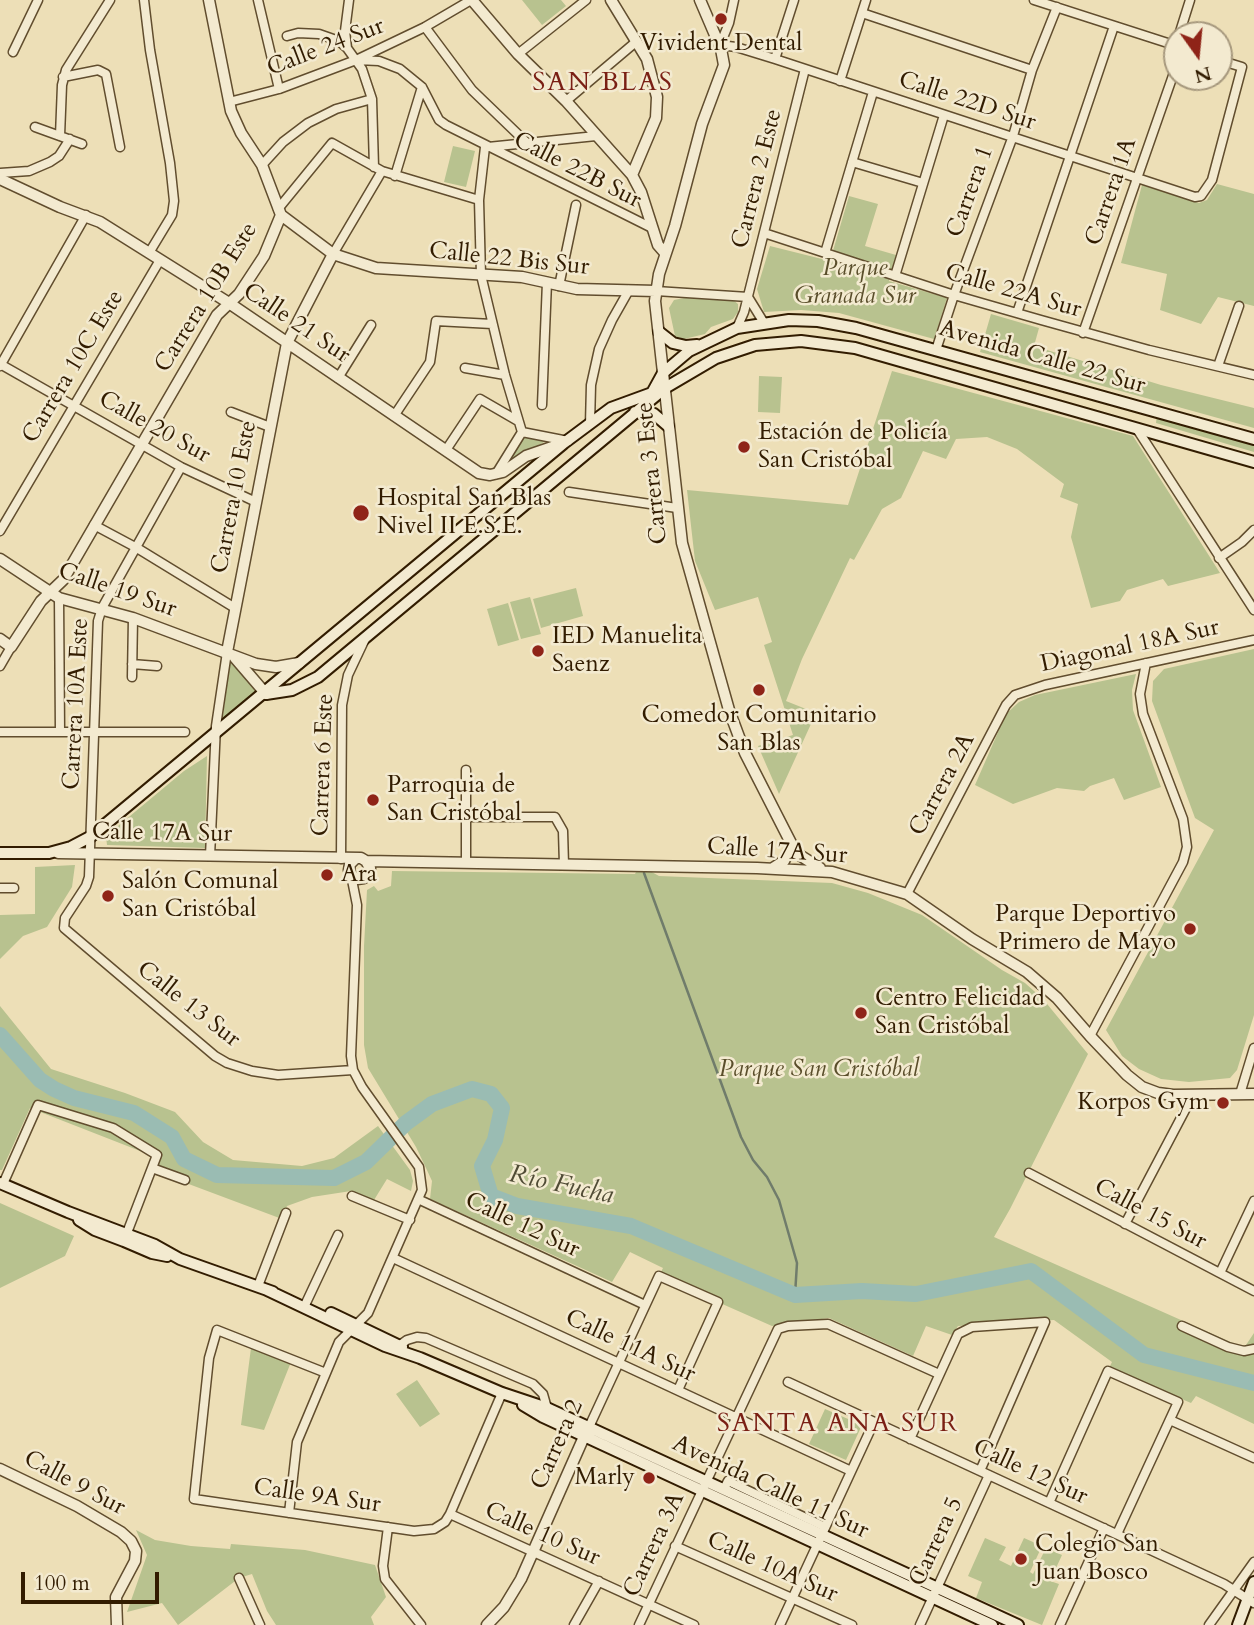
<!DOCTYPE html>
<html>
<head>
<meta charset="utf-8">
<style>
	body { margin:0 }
	#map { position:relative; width:1254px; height:1625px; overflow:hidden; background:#eddfb7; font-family:Cardo,serif }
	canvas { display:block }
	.north { position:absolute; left:1163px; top:21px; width:70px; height:70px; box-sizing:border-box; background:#f3ead0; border:2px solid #a6987d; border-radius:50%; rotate:165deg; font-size:19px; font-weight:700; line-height:28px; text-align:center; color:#321c00 }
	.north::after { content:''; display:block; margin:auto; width:24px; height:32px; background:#8f2418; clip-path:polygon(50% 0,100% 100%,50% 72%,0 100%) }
	.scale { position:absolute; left:21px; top:1572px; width:138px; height:32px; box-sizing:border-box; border:4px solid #321c00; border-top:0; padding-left:9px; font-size:21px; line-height:24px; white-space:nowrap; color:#321c00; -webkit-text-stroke:5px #f3ead0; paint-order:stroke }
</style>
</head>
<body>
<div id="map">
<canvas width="1254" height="1625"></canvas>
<div class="north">N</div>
<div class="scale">100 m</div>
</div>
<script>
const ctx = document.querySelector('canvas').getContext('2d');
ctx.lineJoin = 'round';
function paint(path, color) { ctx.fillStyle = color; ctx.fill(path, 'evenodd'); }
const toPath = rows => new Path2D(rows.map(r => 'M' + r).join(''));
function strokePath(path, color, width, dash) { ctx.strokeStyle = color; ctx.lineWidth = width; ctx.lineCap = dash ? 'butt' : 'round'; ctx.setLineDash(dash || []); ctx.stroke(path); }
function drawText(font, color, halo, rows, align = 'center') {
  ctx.font = font + ' Cardo,serif'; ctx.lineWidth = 5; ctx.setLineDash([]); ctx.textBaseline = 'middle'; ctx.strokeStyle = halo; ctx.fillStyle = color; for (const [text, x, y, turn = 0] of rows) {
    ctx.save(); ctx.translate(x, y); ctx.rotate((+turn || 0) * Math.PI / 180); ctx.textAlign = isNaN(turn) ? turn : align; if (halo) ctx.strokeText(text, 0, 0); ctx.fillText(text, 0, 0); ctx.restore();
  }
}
paint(toPath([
	[522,0,561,0,566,6,542,25],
	[453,146,475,151,466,187,444,182],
	[1217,184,1254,194,1254,306,1218,297,1201,324,1160,310,1167,274,1121,263,1142,185,1199,203,1207,200],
	[849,196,878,204,865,246,896,255,889,281,947,298,934,339,839,313,801,310,764,312,757,289,770,246,830,261],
	[689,297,732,299,738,304,738,312,733,319,711,327,705,334,684,339,675,336,669,308,674,300],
	[991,314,1039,328,1034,346,1161,385,1254,408,1254,428,980,352],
	[892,371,1133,436,1220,573,1168,586,1163,579,1127,590,1120,601,1091,608,1071,537,1078,504,1060,497,1064,484,1017,449,987,437,956,439,946,459,923,451,901,498,882,509,854,560,850,558,802,659,786,701,816,713,779,794,758,746,793,735,764,645,772,642,758,597,715,610,695,561,687,490,848,505],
	[759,376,782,377,780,413,758,412],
	[1157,414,1254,443,1254,452,1156,423],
	[525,435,546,441,505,465],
	[576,588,583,616,541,628,533,599],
	[530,597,541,634,521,639,510,602],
	[508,603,519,640,498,646,487,609],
	[1254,649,1254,1015,1237,1070,1230,1078,1189,1082,1161,1079,1139,1069,1122,1056,1106,1030,1214,830,1195,818,1152,701,1153,681,1164,669],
	[231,659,257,692,222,723,228,677],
	[1136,674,1132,690,1133,710,1161,787,1124,800,1114,778,1090,786,1084,791,1057,788,1013,804,975,785,1006,714,1019,702,1035,695],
	[207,756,205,848,107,845,106,836,184,771],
	[75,865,72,887,47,927,23,936,0,959,0,915,35,914,35,867],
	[637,870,648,870,659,876,832,883,868,893,922,915,1002,970,1025,983,1043,999,1088,1054,1010,1209,994,1237,1244,1348,1254,1333,1254,1424,1196,1396,1191,1403,1109,1368,1112,1362,1054,1320,958,1326,952,1335,926,1326,913,1356,829,1318,772,1326,659,1276,663,1268,630,1252,612,1282,430,1199,432,1181,426,1168,416,1147,368,1068,364,1045,364,946,367,890,374,886,378,891,391,886,392,871,635,874],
	[0,1006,51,1069,125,1093,175,1112,203,1142,233,1160,302,1166,334,1158,378,1126,410,1170,413,1181,411,1191,387,1179,374,1200,351,1191,312,1197,287,1206,282,1219,154,1171,158,1158,30,1108,2,1170,0,1170],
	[0,1203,74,1236,65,1256,0,1288],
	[251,1348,291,1362,264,1430,241,1425],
	[417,1380,440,1414,420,1427,396,1394],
	[825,1409,862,1425,846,1460,809,1444],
	[136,1530,155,1540,191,1546,230,1549,231,1544,305,1550,375,1565,386,1597,371,1617,374,1625,276,1625,267,1611,252,1574,239,1578,178,1625,162,1603,127,1612,147,1555],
	[985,1538,1006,1547,999,1560,1011,1566,1024,1538,1042,1546,1030,1572,1033,1574,1046,1548,1062,1555,1050,1581,1059,1584,1042,1625,976,1598,982,1582,968,1576]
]), '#b8c28f');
strokePath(toPath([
	[644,873,741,1137,753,1160,767,1177,779,1200,797,1263,795,1295]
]), '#707c6b', 2.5);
strokePath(toPath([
	[0,1035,40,1080,54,1089,74,1098,134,1113,172,1137,184,1159,217,1175,334,1178,366,1162,406,1123,432,1104,472,1089,491,1094,502,1108,495,1140,482,1166,491,1196,517,1206,631,1226,795,1295,862,1291,916,1294,1031,1271,1144,1355,1254,1383]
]), '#9abcb3', 16);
const minor = toPath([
	[144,0,150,50,170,163,174,201,172,215,149,253],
	[258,0,279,89],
	[349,0,345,31,347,48,362,69,372,99,374,167],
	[734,0,729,23,720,45,736,47,775,59,1195,197,1201,196,1212,180,1242,67,1219,60],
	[1034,0,1177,46],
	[862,13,1032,70],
	[425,27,472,90,528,144],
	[1179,35,1190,0],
	[287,36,298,33,319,34,339,41,347,48],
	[13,52,38,0],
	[518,54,586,0],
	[775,59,794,0],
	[356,60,379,61,400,69,422,87,439,120,446,125,652,228],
	[63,77,98,70,106,74,120,147],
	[840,81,866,0],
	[566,101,637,41],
	[229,102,279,89,356,60,425,27,471,0],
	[35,127,82,144],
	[60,136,62,85,66,70,110,0],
	[485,147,479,200,481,275,505,375,522,432,496,474],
	[488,147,596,136],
	[852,162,923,183],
	[262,165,283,142,308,123,336,109,372,99],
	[0,173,29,171,50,162,59,156,70,139],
	[395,176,422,87],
	[278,209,332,143,382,171,479,200],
	[764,233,954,295,1041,320,1149,350,1254,375],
	[825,253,873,92],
	[333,254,382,171],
	[895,276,944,115],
	[559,286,576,205],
	[656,291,748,297],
	[748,297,764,323],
	[1017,313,1114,26],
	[737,328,744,312,805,69],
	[1083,333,1177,64],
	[936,350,954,295,1013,136,1032,70,1057,7],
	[0,364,181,467,256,502],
	[0,366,86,215],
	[1218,366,1239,306],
	[465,368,505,375],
	[338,378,371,325],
	[542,405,547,282],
	[231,412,270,427],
	[394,416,430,362,436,321,492,324],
	[590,424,591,385,599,349,612,320,629,290],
	[1137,429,1254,610],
	[522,432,568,441],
	[446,450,480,399,518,421],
	[181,467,102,608,98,621,89,877,86,886,65,918,64,928,215,1056,227,1063,252,1071,278,1075,353,1070],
	[569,492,677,508],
	[94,525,137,548,235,608],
	[0,531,160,260],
	[1219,558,1242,542,1254,530],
	[59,598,60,732],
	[132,664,157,666],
	[0,666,11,647],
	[132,677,133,618],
	[0,732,185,732],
	[466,817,555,817,563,831,564,865],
	[210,856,216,726,227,652],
	[341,859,342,705,348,675,365,639],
	[466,863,466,770],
	[0,888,14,888],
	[907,894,1006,705,1015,695,1045,685,1254,640],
	[1090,1036,1183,862,1187,847,1183,819,1143,714,1140,694,1146,663],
	[1240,1094,1254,1048],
	[152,1168,185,1180],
	[1029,1173,1254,1291],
	[3,1184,38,1105,113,1128,157,1155,125,1238],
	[352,1196,410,1220],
	[420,1200,645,1305],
	[1125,1224,1193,1095],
	[393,1258,851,1471],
	[1220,1273,1254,1201],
	[258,1286,286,1213],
	[306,1303,338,1235],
	[1182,1326,1228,1347,1244,1351,1254,1349],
	[400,1345,407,1340,417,1337,426,1338,533,1384,543,1394,547,1408],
	[326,1373,217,1330,209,1358,194,1499,414,1531,434,1529,445,1522,450,1514,502,1393],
	[788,1382,1224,1584,1254,1603],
	[1170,1420,1254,1458],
	[589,1427,659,1276,718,1302,678,1390],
	[910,1439,958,1334,972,1327,1045,1322,980,1471],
	[724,1489,728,1481,825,1527],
	[1049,1503,1108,1371,1178,1402,1117,1534],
	[289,1513,297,1442,339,1342,368,1313,422,1190,419,1167,362,1087,353,1070,351,1056,357,905,351,875],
	[450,1514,694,1625],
	[388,1527,383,1566,385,1579,421,1625],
	[675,1546,852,1625],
	[239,1578,260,1625],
	[574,1625,599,1581],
	[639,1625,778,1329,788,1326,828,1324,939,1374],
	[780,1625,874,1422],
	[920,1625,989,1475],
	[1060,1625,1104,1528],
	[1209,1625,1254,1562]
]);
const tertiary = toPath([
	[472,0,518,54,566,101,632,175,641,192,658,245,665,253],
	[611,0,647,59,657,97,656,118,632,175],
	[700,0,721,49,724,65,702,124,675,226,659,274,655,301,682,543,729,710,745,753,792,845,801,856,820,868],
	[0,179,60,207,100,222,229,303,479,473,490,475,503,472,526,456,561,444],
	[281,215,333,254,376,268,522,277,577,289,656,291],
	[0,559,59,598,133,618,256,664,276,667,299,663],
	[0,639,11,647,41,601,63,580,217,315,239,294,264,256,281,215,262,165,241,133,231,111,209,0],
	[227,652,287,343,333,254],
	[235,658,266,694],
	[58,853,361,858,366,861,757,868,832,872,907,894,972,939,1027,972,1057,998,1090,1036,1127,1075,1142,1087,1158,1093,1173,1095,1254,1094],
	[355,859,350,864,349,870,351,875,357,879,364,878,368,874,370,868,366,861],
	[773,868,784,861,792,845],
	[0,1469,77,1506,121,1532,131,1541,136,1551,135,1561,116,1597,117,1625],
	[487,1625,504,1607,521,1579,587,1430]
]);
const secondary = toPath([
	[659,332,673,343,686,346,697,345],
	[635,412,654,414,668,426],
	[266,694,292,690,318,677,665,388,716,358,755,345,801,341,855,348,1254,462],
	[0,853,49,853,71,847,90,837,564,443,611,408,652,393,663,373,689,351,737,328,789,320,818,321,856,328,1254,439],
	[0,1183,68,1212,155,1245,180,1259,273,1292],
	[79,1220,95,1230,124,1241,152,1253,167,1256],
	[267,1290,385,1346,420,1358,502,1393,547,1408,1018,1625],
	[331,1313,402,1347],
	[523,1405,543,1417,992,1625],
	[1238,1625,1254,1582]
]);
strokePath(minor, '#614d2e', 11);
strokePath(tertiary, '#614d2e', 13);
strokePath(secondary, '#321c00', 14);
strokePath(minor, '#f3ead0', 8);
strokePath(tertiary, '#f3ead0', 10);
strokePath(secondary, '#f3ead0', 10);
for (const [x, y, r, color] of [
	[721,19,7,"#8f2418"],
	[744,447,7,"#8f2418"],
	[361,513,9,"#8f2418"],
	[538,651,7,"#8f2418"],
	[759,690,7,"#8f2418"],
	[373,800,7,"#8f2418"],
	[327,875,7,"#8f2418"],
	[108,896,7,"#8f2418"],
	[1190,929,7,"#8f2418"],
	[861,1013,7,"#8f2418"],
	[1223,1103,7,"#8f2418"],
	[649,1478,7,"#8f2418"],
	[1021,1559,7,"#8f2418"]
]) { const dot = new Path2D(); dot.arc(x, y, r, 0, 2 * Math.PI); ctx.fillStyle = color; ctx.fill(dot); strokePath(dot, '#f3ead0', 2.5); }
drawText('24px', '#321c00', '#f3ead0', [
	["Vivident Dental",721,44,"center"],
	["Estación de Policía",758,433],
	["San Cristóbal",758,461],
	["Hospital San Blas",377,499],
	["Nivel II E.S.E.",377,527],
	["IED Manuelita",552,637],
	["Saenz",552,665],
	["Comedor Comunitario",759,716,"center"],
	["San Blas",759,744,"center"],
	["Parroquia de",387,786],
	["San Cristóbal",387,814],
	["Ara",341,875],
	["Salón Comunal",122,882],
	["San Cristóbal",122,910],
	["Parque Deportivo",1176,915,"right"],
	["Primero de Mayo",1176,943,"right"],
	["Centro Felicidad",875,999],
	["San Cristóbal",875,1027],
	["Korpos Gym",1209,1103,"right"],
	["Marly",635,1478,"right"],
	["Colegio San",1035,1545],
	["Juan Bosco",1035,1573]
], 'left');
drawText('24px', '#321c00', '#f3ead0', [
	["Calle 24 Sur",326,48,-21],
	["Calle 22D Sur",967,102,18],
	["Calle 22B Sur",577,171,27],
	["Carrera 2 Este",758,179,-76],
	["Carrera 1",971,192,-70],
	["Carrera 1A",1112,192,-71],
	["Calle 22 Bis Sur",509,260,6],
	["Calle 22A Sur",1013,292,16],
	["Carrera 10B Este",207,298,-58],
	["Calle 21 Sur",296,324,34],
	["Avenida Calle 22 Sur",1042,358,16],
	["Carrera 10C Este",74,367,-59],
	["Calle 20 Sur",154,428,29],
	["Carrera 3 Este",653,473,-96],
	["Carrera 10 Este",235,497,-79],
	["Calle 19 Sur",117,591,19],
	["Diagonal 18A Sur",1130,647,-12],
	["Carrera 10A Este",77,704,-87],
	["Carrera 6 Este",324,765,-88],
	["Carrera 2A",943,785,-62],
	["Calle 17A Sur",162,834,1],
	["Calle 17A Sur",777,852,4],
	["Calle 13 Sur",188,1005,38],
	["Calle 15 Sur",1150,1215,28],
	["Calle 12 Sur",522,1226,25],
	["Calle 11A Sur",630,1347,25],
	["Carrera 2",558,1445,-66],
	["Calle 12 Sur",1030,1473,25],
	["Calle 9 Sur",74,1484,28],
	["Avenida Calle 11 Sur",770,1488,25],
	["Calle 9A Sur",317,1497,8],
	["Calle 10 Sur",542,1535,24],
	["Carrera 5",937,1542,-65],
	["Carrera 3A",655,1545,-65],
	["Calle 10A Sur",772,1568,24]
]);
drawText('italic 24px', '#5a4e2b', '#f3ead0', [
	["Parque",855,269],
	["Granada Sur",855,297],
	["Parque San Cristóbal",819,1070]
]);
ctx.letterSpacing = '2px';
drawText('26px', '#7a1f14', '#f3ead0', [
	["SAN BLAS",603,84],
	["SANTA ANA SUR",838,1425]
]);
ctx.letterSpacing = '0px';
drawText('italic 26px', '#514c36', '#f3ead0', [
	["Río Fucha",561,1186,12]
]);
</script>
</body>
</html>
